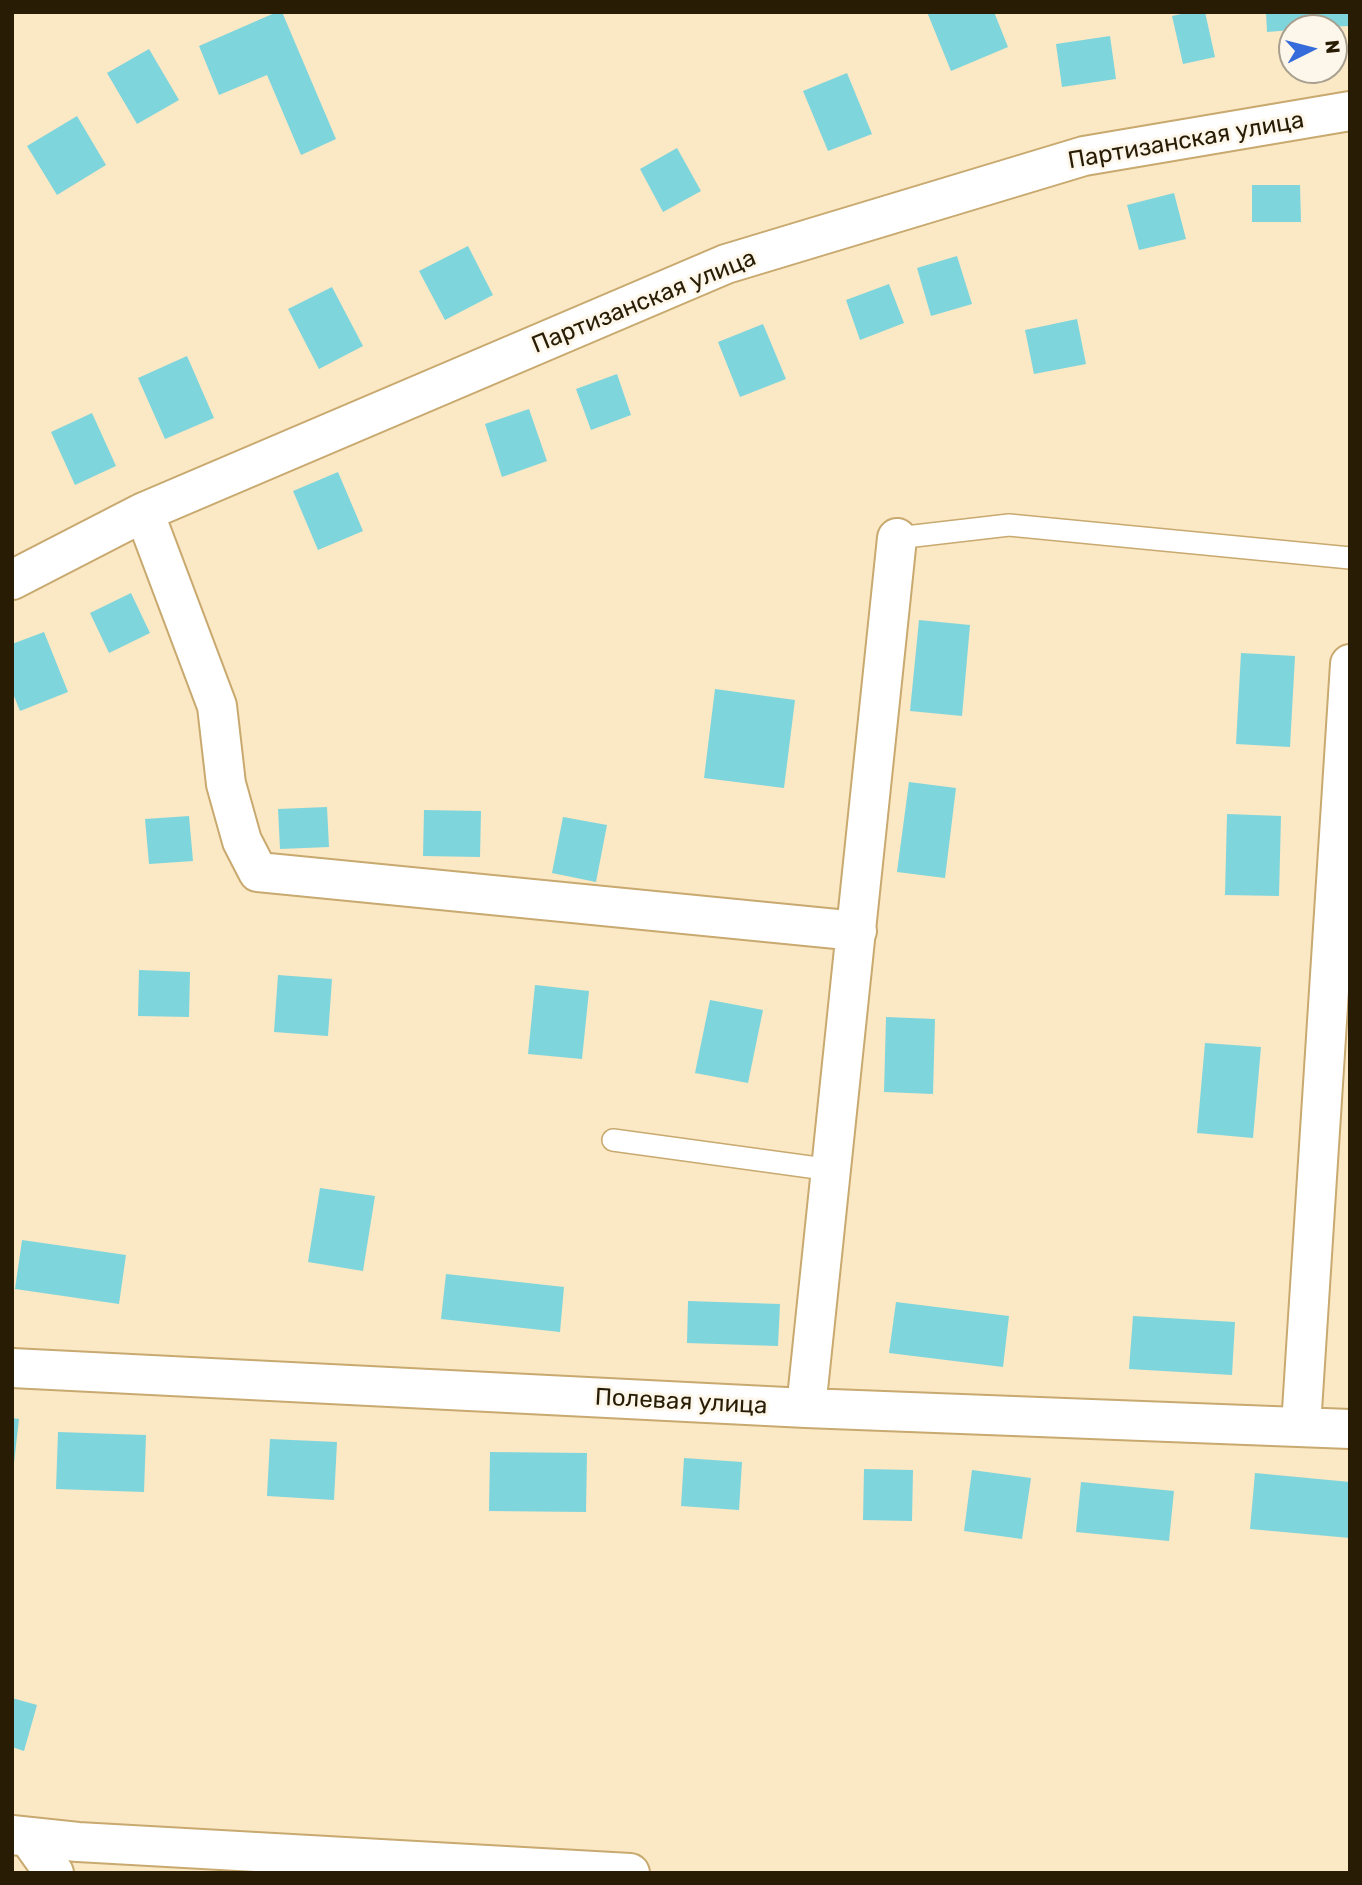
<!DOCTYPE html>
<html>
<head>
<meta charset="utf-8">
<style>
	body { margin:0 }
	#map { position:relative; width:1362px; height:1885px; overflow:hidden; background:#fbe8c5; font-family:Rubik,sans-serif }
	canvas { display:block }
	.frame { position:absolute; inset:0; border:14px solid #281c04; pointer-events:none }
	.north { position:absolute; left:1278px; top:14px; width:70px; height:70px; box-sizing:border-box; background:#fdf7eb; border:2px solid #a89f8f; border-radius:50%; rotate:84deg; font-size:19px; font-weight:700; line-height:28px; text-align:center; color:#281c04 }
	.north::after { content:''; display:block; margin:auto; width:24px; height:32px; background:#356bda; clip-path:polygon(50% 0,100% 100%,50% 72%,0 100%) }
</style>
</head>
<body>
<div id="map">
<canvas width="1362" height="1885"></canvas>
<div class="frame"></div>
<div class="north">N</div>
</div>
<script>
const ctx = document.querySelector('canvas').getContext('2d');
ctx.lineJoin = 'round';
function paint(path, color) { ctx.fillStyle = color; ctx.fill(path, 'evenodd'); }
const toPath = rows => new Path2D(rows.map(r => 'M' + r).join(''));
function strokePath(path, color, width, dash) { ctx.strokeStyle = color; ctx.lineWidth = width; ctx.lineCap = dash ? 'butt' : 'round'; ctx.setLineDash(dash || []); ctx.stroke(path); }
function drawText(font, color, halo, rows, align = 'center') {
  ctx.font = font + ' Rubik,sans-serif'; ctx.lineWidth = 6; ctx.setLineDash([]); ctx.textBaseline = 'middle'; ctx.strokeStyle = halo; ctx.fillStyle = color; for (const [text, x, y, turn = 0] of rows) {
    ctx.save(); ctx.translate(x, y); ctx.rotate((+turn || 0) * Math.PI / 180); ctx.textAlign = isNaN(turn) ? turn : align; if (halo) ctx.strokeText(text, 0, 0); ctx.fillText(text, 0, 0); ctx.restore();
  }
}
paint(toPath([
	[277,12,282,12,336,139,301,155,267,75,219,95,199,46],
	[927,12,994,12,1008,47,951,71],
	[1190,12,1205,12,1215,57,1183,64,1172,16],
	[1266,12,1350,12,1350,26,1292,28,1292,30,1267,32],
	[1110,36,1116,79,1062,87,1056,44],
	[149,49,179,100,137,124,107,73],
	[847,73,872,134,828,151,803,91],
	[77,116,106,165,57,195,27,146],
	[677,148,701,191,663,212,640,169],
	[1252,185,1300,185,1301,222,1252,222],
	[1174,193,1186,239,1139,250,1127,205],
	[468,246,493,295,445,320,419,271],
	[957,256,972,304,931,316,917,268],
	[889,284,904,323,860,340,846,300],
	[332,287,363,346,319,369,288,309],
	[1077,319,1086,364,1034,374,1025,330],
	[763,324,786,379,740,397,718,342],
	[187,356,214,418,165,439,138,378],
	[617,374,631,415,591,430,576,389],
	[529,409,547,461,502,477,485,424],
	[92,413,116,466,75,485,51,432],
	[338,472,363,531,318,550,293,491],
	[131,593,150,633,109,653,90,613],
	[919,620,970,625,962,716,910,711],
	[44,632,68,692,20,711,12,691,12,644],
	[1241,653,1295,656,1290,747,1236,744],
	[715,689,795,700,784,788,704,778],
	[909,782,956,788,945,878,897,872],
	[327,807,329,847,280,849,278,809],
	[424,810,481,811,480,857,423,856],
	[1227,814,1281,816,1279,896,1225,895],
	[189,816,193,861,149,864,145,819],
	[563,817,607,825,596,882,552,873],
	[139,970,190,972,189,1017,138,1016],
	[278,975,332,979,328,1036,274,1032],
	[535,985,589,991,582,1059,528,1054],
	[710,1000,763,1010,748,1083,695,1073],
	[886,1017,935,1019,933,1094,884,1092],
	[1205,1043,1261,1047,1253,1138,1197,1133],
	[320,1188,375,1196,363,1271,308,1262],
	[22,1240,126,1255,119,1304,15,1289],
	[446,1274,564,1287,560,1332,441,1319],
	[688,1301,780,1304,778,1346,687,1343],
	[896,1302,1009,1316,1003,1367,889,1353],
	[1133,1316,1235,1322,1232,1375,1129,1369],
	[12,1418,19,1419,14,1463,12,1463],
	[58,1432,146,1435,144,1492,56,1489],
	[270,1439,337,1442,334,1500,267,1496],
	[490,1452,587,1453,586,1512,489,1511],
	[684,1458,742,1462,739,1510,681,1506],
	[864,1469,913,1470,912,1521,863,1520],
	[972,1470,1031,1478,1022,1539,964,1531],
	[1255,1473,1350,1482,1350,1538,1250,1529],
	[1081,1482,1174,1491,1169,1541,1076,1532],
	[12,1698,37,1705,24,1751,12,1747]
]), '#7fd5dc');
const lane = toPath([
	[897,538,1009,525,1350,558],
	[613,1140,832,1170]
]);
const street = toPath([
	[144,512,217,706,226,784,242,841,258,872,857,931],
	[12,580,144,512,726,264,1084,156,1350,111],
	[12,1368,806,1408,1350,1429],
	[806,1408,897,538],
	[1301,1426,1350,664],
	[12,1835,78,1842,630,1873],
	[29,1838,54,1873]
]);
strokePath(lane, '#c8a96f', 24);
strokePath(street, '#c8a96f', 42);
strokePath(lane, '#fff', 21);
strokePath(street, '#fff', 38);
drawText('24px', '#281c04', '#fdf7eb', [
	["Партизанская улица",1186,141,-10],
	["Партизанская улица",644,302,-22],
	["Полевая улица",681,1402,3]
]);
</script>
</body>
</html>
